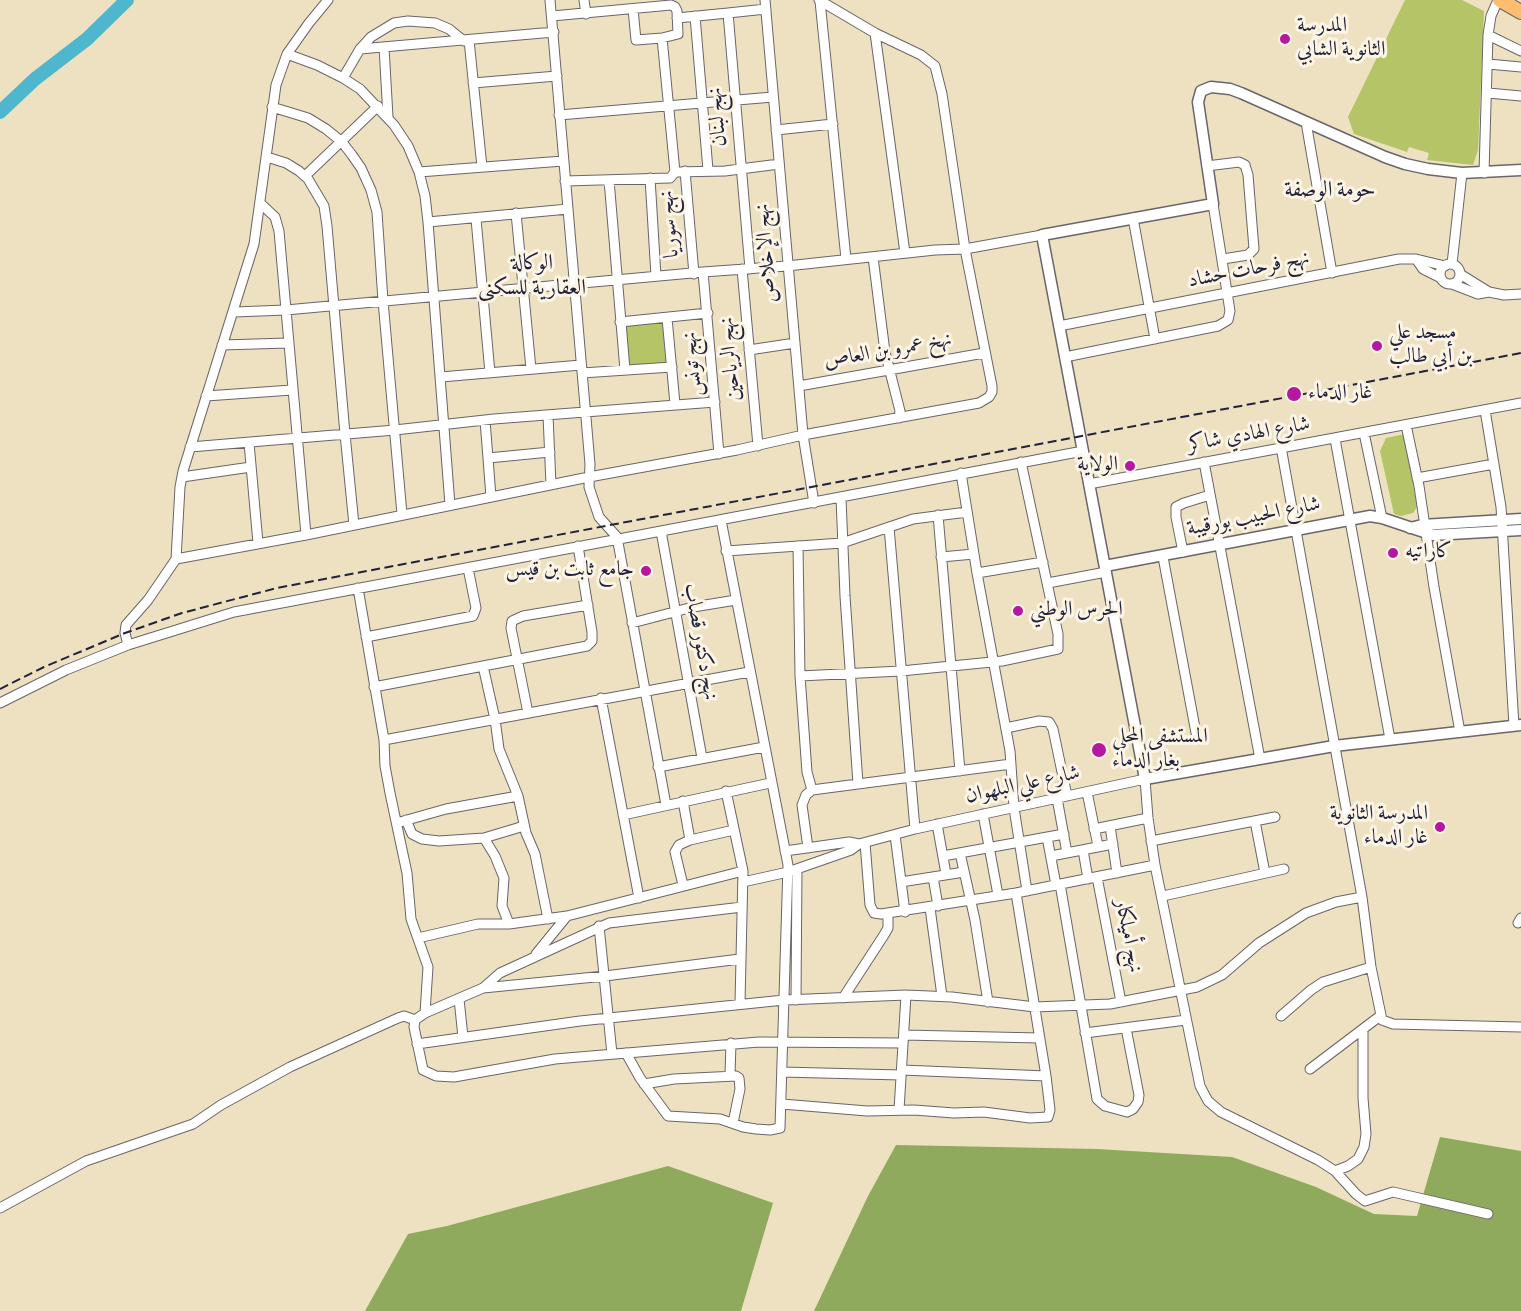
<!DOCTYPE html>
<html>
<head>
<meta charset="utf-8">
<style>
	body { margin:0 }
	canvas { display:block; background:#eee1c1 }
</style>
</head>
<body>
<canvas width="1521" height="1311"></canvas>
<script>
const ctx = document.querySelector('canvas').getContext('2d');
ctx.lineJoin = 'round';
function paint(path, color) { ctx.fillStyle = color; ctx.fill(path, 'evenodd'); }
const toPath = rows => new Path2D(rows.map(r => 'M' + r).join(''));
function strokePath(path, color, width, dash) { ctx.strokeStyle = color; ctx.lineWidth = width; ctx.lineCap = dash ? 'butt' : 'round'; ctx.setLineDash(dash || []); ctx.stroke(path); }
function drawText(font, color, halo, rows, align = 'center') {
  ctx.font = font + ' Vollkorn,Amiri,serif'; ctx.lineWidth = 6; ctx.setLineDash([]); ctx.textBaseline = 'middle'; ctx.strokeStyle = halo; ctx.fillStyle = color; for (const [text, x, y, turn = 0] of rows) {
    ctx.save(); ctx.translate(x, y); ctx.rotate((+turn || 0) * Math.PI / 180); ctx.textAlign = isNaN(turn) ? turn : align; if (halo) ctx.strokeText(text, 0, 0); ctx.fillText(text, 0, 0); ctx.restore();
  }
}
paint(toPath([
	[1405,0,1462,0,1484,11,1478,150,1473,165,1427,160,1429,153,1409,147,1407,152,1354,134,1348,117],
	[664,322,668,363,628,367,624,326],
	[1405,434,1417,507,1413,513,1401,516,1394,514,1380,451,1386,438]
]), '#b4c467');
paint(toPath([
	[1440,1137,1521,1151,1521,1311,814,1311,868,1196,896,1145,1097,1149,1232,1157,1316,1187,1374,1214,1417,1216],
	[668,1166,773,1203,741,1311,365,1311,408,1234,447,1226]
]), '#8faa5c');
strokePath(toPath([
	[0,112,35,79,87,39,127,0]
]), '#4fb7cd', 14);
const minor = toPath([
	[550,0,590,464,589,487,599,517,617,537,666,805],
	[584,0,586,14],
	[765,0,803,435,814,503],
	[820,1,846,259],
	[728,13,766,9],
	[552,16,671,5,675,7,677,11,678,34,662,38,636,40,633,9],
	[695,16,708,170],
	[677,18,728,13,750,269],
	[875,33,905,253],
	[1488,35,1521,51],
	[662,38,675,172],
	[469,40,482,167],
	[384,47,388,117],
	[360,49,554,32],
	[287,54,317,65,343,78,360,89,394,125,408,146,419,172,425,196,428,222,450,505],
	[1488,64,1521,67],
	[343,78,360,49,371,37,394,23,408,21,435,23,449,29,464,41],
	[473,83,557,76],
	[1488,93,1521,96],
	[272,107,308,118,326,129,342,142,352,155,361,168,371,190,377,212,383,301,402,514],
	[559,115,773,97],
	[1306,122,1332,273],
	[776,130,833,124],
	[267,157,286,163,299,171,308,179,324,206,327,226,345,434,354,525],
	[1207,166,1239,162,1245,165,1248,175,1254,249,1248,255,1223,259],
	[685,171,694,274],
	[419,172,563,161],
	[1484,173,1488,35,1491,16,1498,0],
	[305,176,378,106],
	[650,178,656,276],
	[609,180,625,370],
	[565,181,670,178,675,172,725,171,779,164],
	[260,203,275,217,279,231,306,535],
	[516,213,531,369],
	[1133,218,1155,339],
	[476,219,490,373],
	[428,222,568,209],
	[873,257,885,352,900,411,899,418],
	[1416,259,1423,269,1441,278],
	[1452,264,1462,173],
	'1440 274a10 10 0 1 1 20 0a10 10 0 1 1-20 0Z',
	[742,269,758,446],
	[703,272,719,454],
	[1460,274,1489,292,1504,295,1521,294],
	[1452,284,1478,294,1489,292],
	[234,312,286,310,703,272,787,266,935,250,965,249,1042,235],
	[667,318,675,404],
	[620,322,708,313],
	[1059,326,1399,259,1416,259,1445,266],
	[222,345,288,343],
	[749,350,795,343],
	[1065,357,1218,326,1228,320,1230,311,1213,204],
	[582,373,672,367],
	[441,377,581,365],
	[799,386,984,353],
	[206,396,292,390],
	[1485,410,1501,507,1514,726],
	[548,415,551,485],
	[485,420,491,497],
	[1406,425,1419,486,1434,587,1460,732],
	[1364,433,1382,518],
	[1335,439,1390,739],
	[249,443,258,543],
	[190,447,395,430,494,419,715,402],
	[1281,447,1362,897,1371,967,1382,1020,1393,1024,1521,1027],
	[488,458,550,452],
	[1204,462,1260,759],
	[961,473,977,573,1010,751,1014,808,1027,891],
	[182,477,251,467],
	[1417,478,1494,464],
	[1089,484,1521,403],
	[841,498,845,596,858,784],
	[938,515,960,771],
	[889,527,915,829],
	[661,531,702,758],
	[798,546,800,676,807,772,812,790],
	[726,551,842,543,913,519,967,512],
	[1183,552,1176,517,1176,507,1184,503,1210,495],
	[941,557,974,554],
	[1163,557,1196,733],
	[176,559,306,535,589,477,737,450,803,435,979,403,989,397,992,392,992,386,965,249,942,94,935,66,921,55,875,33,819,0],
	[977,573,1043,562],
	[1048,583,1106,572],
	[358,588,384,740,385,766,390,793,407,873,411,919,428,967,425,1013],
	[632,623,693,607,736,600],
	[366,637,473,616,476,608,468,568],
	[128,645,125,633,126,625,148,600,176,559,180,487,183,471,254,244,276,85,287,54,309,23,328,0],
	[483,666,495,719,499,749,518,796,526,833,535,854,548,919],
	[800,676,901,671,1002,661,1058,649,1058,634,1021,462],
	[374,687,587,646,592,641,592,632,578,546],
	[601,698,639,898],
	[0,703,66,670,128,645,234,612,1083,451],
	[528,713,511,628,512,621,523,616,588,605],
	[1006,728,1039,721,1049,722,1053,729,1067,796],
	[384,740,749,672],
	[658,767,764,747],
	[726,791,743,871,740,1003],
	[1087,792,1098,846],
	[1057,798,1067,853],
	[683,801,690,840],
	[983,814,998,895],
	[623,815,770,783],
	[406,820,412,834,422,839,439,841,484,838,524,826],
	[1255,821,1265,873],
	[400,822,446,809,518,796],
	[937,824,946,874],
	[1110,826,1117,873],
	[1094,829,1148,818],
	[895,835,905,912],
	[1047,837,1056,885],
	[484,838,495,856,504,878,502,906,509,924],
	[1151,841,1275,817],
	[865,843,870,905,874,913,881,914,1016,893,1155,865],
	[808,848,802,805,806,795,812,790,1011,764],
	[1083,850,1088,879],
	[785,851,849,842,859,844],
	[960,853,975,920,988,1002],
	[943,856,1064,834],
	[1051,856,1113,844],
	[933,877,938,906],
	[1097,877,1121,1002],
	[743,882,788,872,851,850,859,844,915,829,1145,779,1148,818,1155,865,1200,1086,1208,1101,1221,1112,1318,1160,1335,1171,1356,1194,1365,1201,1393,1192,1488,1214],
	[901,882,964,872],
	[1060,884,1097,1099,1105,1106,1127,1112,1133,1109,1138,1102,1139,1095,1126,1028],
	[683,885,675,852,679,845,690,840,734,830],
	[1163,896,1284,869],
	[930,908,942,996],
	[1518,923,1521,918],
	[599,926,612,1054],
	[418,938,478,924,509,924,567,916,743,871],
	[536,954,567,916],
	[740,959,605,976,483,988,425,1013,415,1020,414,1027,423,1070,436,1076,454,1077,555,1059,759,1042,903,1043],
	[483,988,500,973,609,923,742,907],
	[843,998,884,935,888,928,888,914],
	[459,999,463,1037],
	[796,1000,797,869],
	[1281,1016,1311,990,1323,982,1371,967],
	[1085,1033,1186,1020],
	[904,1035,1039,1038],
	[417,1044,580,1021,784,1000,906,995,952,997,1035,1007,1110,1004,1197,987,1222,975,1259,943,1306,913,1336,902,1362,897],
	[626,1053,640,1078,668,1116,720,1119,743,1127,756,1129,770,1130,780,1128,788,865,721,520],
	[1310,1069,1380,1016],
	[902,1070,1046,1076],
	[782,1072,901,1075],
	[730,1075,731,1043],
	[644,1084,674,1079,736,1076,739,1078,740,1089,733,1123],
	[782,1104,867,1111,914,1110,954,1113,984,1112,1030,1118,1048,1117,1050,1110,1046,1076,1016,893],
	[899,1110,906,995],
	[1335,1171,1348,1166,1358,1159,1364,1147,1366,1134,1363,1098,1363,1030],
	[0,1208,86,1161,193,1124,221,1105,290,1067,398,1018,404,1016,415,1020]
]);
const tertiary = toPath([
	[1521,170,1462,173,1428,169,1405,164,1385,157,1241,93,1230,89,1211,87,1201,91,1198,102,1213,204,1042,235,1145,779,1334,746,1521,725],
	[1410,528,1422,525,1521,519],
	[1105,566,1370,516,1382,518,1433,535,1521,530]
]);
const primary = toPath([
	[1500,0,1521,12]
]);
strokePath(minor, '#69656a', 11);
strokePath(tertiary, '#69656a', 13);
strokePath(primary, '#69656a', 16);
strokePath(minor, '#fff', 9);
strokePath(tertiary, '#fff', 10);
strokePath(primary, '#fcbd6e', 14);
strokePath(toPath([
	[0,689,44,667,125,633,182,613,277,588,1521,353]
]), '#22223b', 2, [9, 4.5]);
for (const [x, y, r, color] of [
	[1285,39,6,"#b5179e"],
	[1377,346,6,"#b5179e"],
	[1294,394,8,"#b5179e"],
	[1130,466,6,"#b5179e"],
	[1393,553,6,"#b5179e"],
	[646,571,6,"#b5179e"],
	[1018,611,6,"#b5179e"],
	[1099,750,8,"#b5179e"],
	[1440,827,6,"#b5179e"]
]) { const dot = new Path2D(); dot.arc(x, y, r, 0, 2 * Math.PI); ctx.fillStyle = color; ctx.fill(dot); strokePath(dot, '#fcf5e5', 2); }
drawText('21px', '#22223b', '#fcf5e5', [
	["المدرسة",1297,27],
	["الثانوية الشابي",1297,51],
	["مسجد علي",1389,334],
	["بن أبي طالب",1389,358],
	["غار الدماء",1308,394],
	["الولاية",1118,466,"right"],
	["كاراتيه",1405,553],
	["جامع ثابت بن قیس",634,571,"right"],
	["الحرس الوطني",1030,611],
	["المستشفى المحلي",1112,738],
	["بغار الدماء",1112,762],
	["المدرسة الثانوية",1428,815,"right"],
	["غار الدماء",1428,839,"right"]
], 'left');
drawText('21px', '#22223b', '#fcf5e5', [
	["نهج لبنان",719,117,-95],
	["نهج سوريا",671,224,-95],
	["نهج الإخلاص",768,253,-95],
	["نهج فرحات حشاد",1249,271,-11],
	["نهخ عمرو بن العاص",888,352,-10],
	["نهج الرياحين",732,359,-95],
	["نهج تونس",694,364,-95],
	["شارع الهادي شاكر",1249,436,-10],
	["شارع الحبيب بورقيبة",1254,518,-11],
	["نهج دكتور قصاب",699,642,80],
	["شارع علي البلهوان",1023,786,-12],
	["نهج أميلكار",1127,936,79]
]);
drawText('22px', '#22223b', '#fcf5e5', [
	["حومة الوصفة",1330,192],
	["الوكالة",532,265],
	["العقارية للسكنى",532,290]
]);
</script>
</body>
</html>
